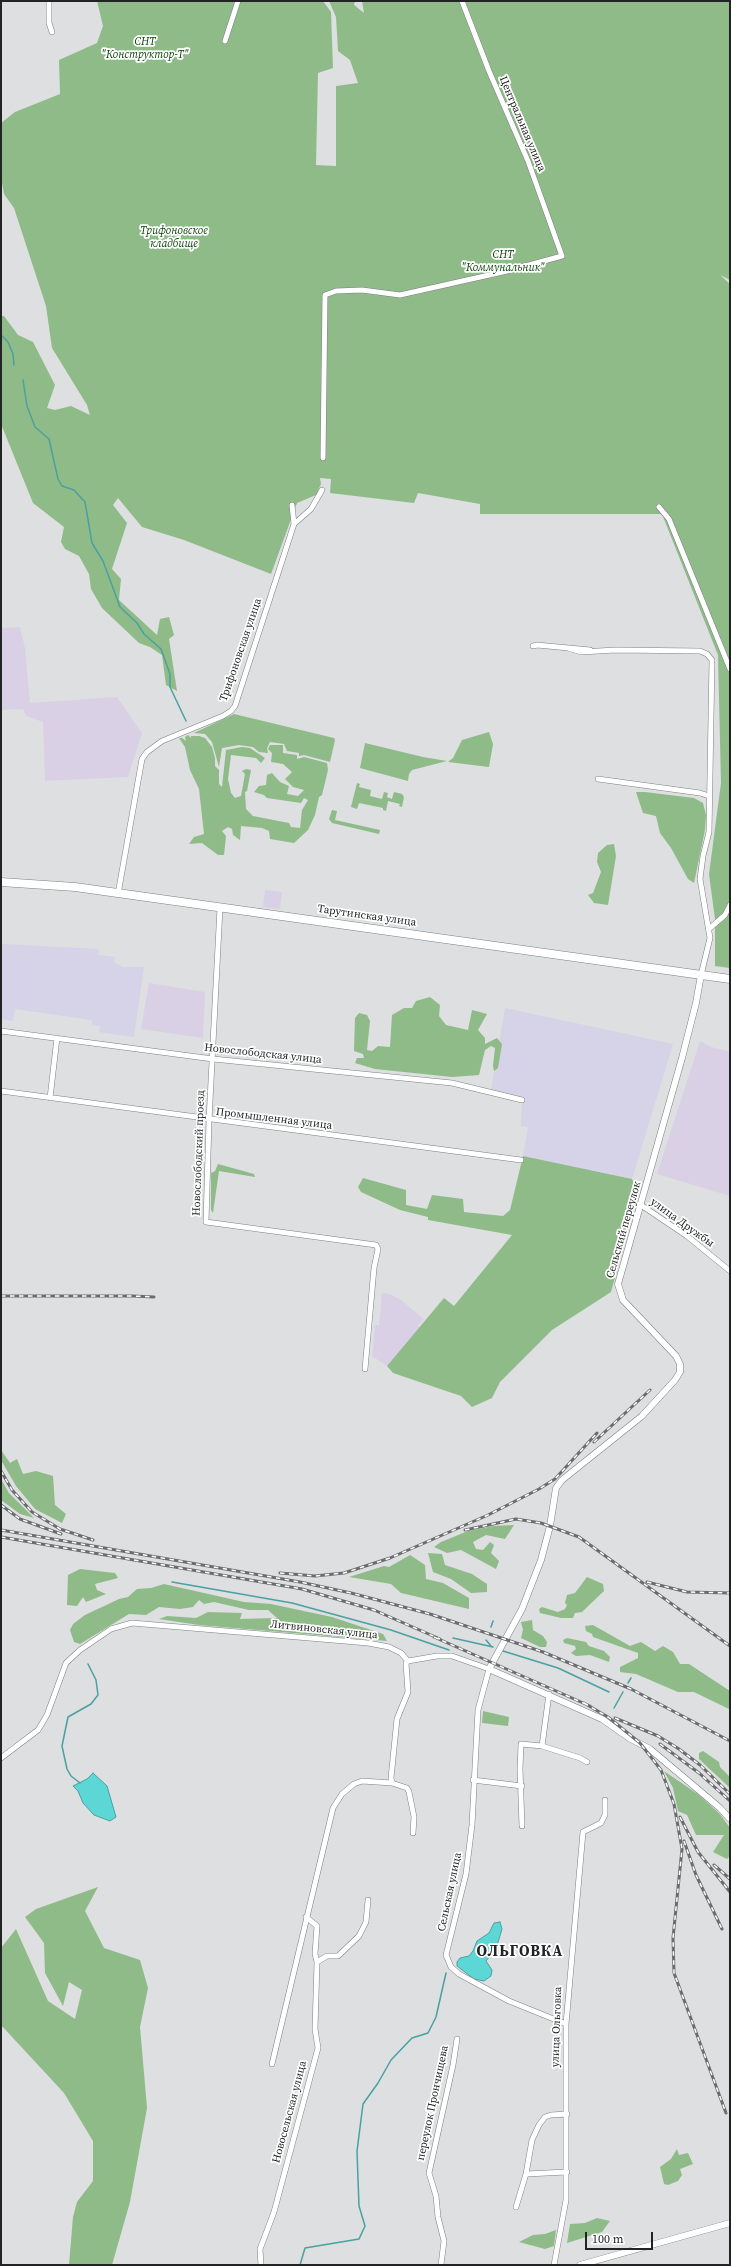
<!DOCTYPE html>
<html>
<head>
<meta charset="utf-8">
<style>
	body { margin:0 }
	#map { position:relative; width:731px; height:2266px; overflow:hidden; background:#dddfe1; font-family:"Source Serif 4",serif }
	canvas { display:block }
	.frame { position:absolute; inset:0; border:2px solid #222323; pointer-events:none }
	.scale { position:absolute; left:585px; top:2232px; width:68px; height:18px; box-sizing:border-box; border:2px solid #222323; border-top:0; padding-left:5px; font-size:12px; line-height:14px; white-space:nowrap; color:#222323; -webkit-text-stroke:3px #fff; paint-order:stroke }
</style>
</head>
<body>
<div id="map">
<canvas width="731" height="2266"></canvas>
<div class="frame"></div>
<div class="scale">100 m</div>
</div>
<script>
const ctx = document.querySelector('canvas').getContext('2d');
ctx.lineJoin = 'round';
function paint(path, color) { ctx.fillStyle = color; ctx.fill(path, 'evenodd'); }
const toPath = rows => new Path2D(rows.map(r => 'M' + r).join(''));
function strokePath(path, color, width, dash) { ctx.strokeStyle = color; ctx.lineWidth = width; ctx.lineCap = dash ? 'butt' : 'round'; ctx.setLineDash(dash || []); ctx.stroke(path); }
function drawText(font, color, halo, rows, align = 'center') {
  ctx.font = font + ' "Source Serif 4",serif'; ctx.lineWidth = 3.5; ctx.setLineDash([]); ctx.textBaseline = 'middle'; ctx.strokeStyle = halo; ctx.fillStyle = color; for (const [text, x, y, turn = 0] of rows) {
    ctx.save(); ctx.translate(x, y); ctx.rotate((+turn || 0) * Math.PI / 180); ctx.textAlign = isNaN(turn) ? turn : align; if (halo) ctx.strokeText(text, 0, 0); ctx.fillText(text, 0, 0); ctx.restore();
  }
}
paint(toPath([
	[20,627,25,648,30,703,117,697,142,733,128,777,45,781,43,722,26,716,23,709,1,710,1,628],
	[265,890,282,892,280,909,263,907],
	[149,983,205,992,203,1038,141,1029],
	[700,1041,711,1047,730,1052,730,1196,657,1174],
	[382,1293,390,1294,401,1300,424,1319,418,1326,420,1328,387,1366,372,1356,375,1325,379,1325]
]), '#dad0e5');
paint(toPath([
	[1,944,99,949,98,955,115,957,114,962,123,967,144,967,134,1037,99,1032,100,1026,92,1025,92,1020,15,1009,13,1021,1,1019],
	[505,1008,673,1044,632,1179,523,1156,528,1127,521,1126,522,1097,491,1090]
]), '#d6d2e7');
paint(toPath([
	[97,1,323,1,331,12,333,68,318,73,316,165,336,166,336,86,358,83,350,60,338,51,336,17,329,1,355,1,354,5,364,13,362,1,730,1,730,280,720,275,730,284,730,968,715,966,715,919,709,874,721,783,718,655,662,514,480,514,480,504,418,493,414,503,330,493,331,479,320,478,321,484,316,495,297,503,271,574,184,540,142,527,118,498,113,505,127,523,112,569,121,579,119,600,157,635,160,619,169,617,174,635,169,639,177,691,166,685,162,655,150,647,139,643,102,608,91,589,89,574,79,556,65,549,61,542,64,527,33,503,1,424,1,316,4,316,18,335,33,342,55,385,47,408,55,410,71,406,90,415,87,405,52,348,46,306,14,208,4,194,1,177,1,123,15,112,60,94,59,60,97,43,103,26],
	[234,714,334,738,335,740,330,762,304,755,299,756,299,753,287,751,284,744,270,742,267,748,268,753,259,752,253,747,239,745,222,748,219,767,212,742,205,734,194,733],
	[489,732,493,744,489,767,448,762,453,758,462,740],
	[188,735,191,738,191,736,199,736,205,738,212,747,215,758,215,766,219,770,219,784,222,787,226,750,242,747,250,748,265,758,261,763,256,758,231,755,228,779,231,793,235,798,241,796,245,774,242,771,246,769,251,770,247,791,245,792,246,809,253,816,289,823,291,827,300,828,302,810,308,800,304,798,301,803,267,798,264,795,254,792,259,786,266,785,267,775,272,773,280,782,289,786,287,794,298,796,304,790,293,787,285,779,292,772,283,764,271,762,272,753,268,749,270,745,283,745,283,753,297,755,297,759,304,757,327,763,328,770,322,795,319,797,315,815,308,830,294,843,270,839,269,831,262,828,241,826,240,840,233,835,232,829,228,827,222,831,226,836,224,855,218,855,202,843,189,844,194,837,204,834,199,789,190,770,185,747,179,738,182,738,186,741,185,737],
	[365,743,423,757,447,761,412,770,409,774,408,781,360,768],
	[357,783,360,784,359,787,371,790,370,796,382,799,384,792,388,793,387,797,392,799,394,792,402,794,404,797,402,807,399,806,400,804,388,801,386,811,383,810,383,808,359,803,357,809,351,807],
	[636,792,645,792,694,798,703,803,706,815,705,830,694,883,688,879,671,848,660,833,656,816,643,813],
	[332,810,337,811,335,820,380,830,379,834,332,823,329,819],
	[614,844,616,856,608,905,594,903,588,895,593,893,601,872,597,862,598,853,607,845],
	[430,997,440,1005,439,1016,446,1025,468,1030,472,1010,487,1014,478,1030,485,1038,485,1044,497,1038,502,1044,498,1068,494,1071,493,1066,495,1048,491,1046,485,1050,479,1075,452,1077,375,1069,355,1063,357,1058,364,1058,363,1054,354,1051,355,1018,359,1013,367,1015,370,1021,367,1050,372,1051,378,1046,390,1047,392,1015,404,1008,412,1008,416,1001],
	[523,1156,632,1179,638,1193,611,1292,552,1330,500,1382,492,1398,472,1407,461,1396,393,1373,387,1366,444,1298,454,1306,512,1235,428,1220,428,1217,400,1210,361,1192,358,1187,363,1178,406,1190,406,1205,427,1209,432,1195,463,1199,464,1212,503,1216,510,1210],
	[218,1164,254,1174,255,1177,219,1171,213,1213,211,1210,211,1173,215,1171],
	[1,1450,10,1463,17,1459,23,1474,36,1471,53,1476,55,1505,66,1514,62,1523,35,1509,16,1486,1,1460],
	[1,1479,9,1493,34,1518,20,1514,1,1500],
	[514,1525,505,1539,486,1535,473,1542,476,1549,483,1550,490,1542,494,1545,491,1553,499,1561,496,1569,461,1550,447,1553,434,1547,441,1542,468,1531,493,1526],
	[428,1553,442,1554,445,1565,472,1574,487,1584,487,1592,471,1593,451,1579,433,1572],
	[410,1555,425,1565,426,1579,443,1583,469,1598,469,1609,401,1593,391,1584,349,1577,384,1566,389,1567],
	[80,1569,115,1573,118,1578,95,1584,97,1590,106,1594,86,1602,83,1597,77,1606,67,1605,68,1575],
	[587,1577,603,1584,604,1591,582,1612,575,1613,573,1618,561,1618,540,1613,539,1609,542,1607,558,1612,565,1609,567,1605,565,1603,567,1595,575,1593],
	[164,1584,244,1602,271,1604,332,1617,383,1634,387,1641,199,1625,159,1619,167,1616,196,1618,208,1612,242,1613,240,1619,277,1618,268,1610,249,1610,214,1602,204,1604,199,1600,193,1607,180,1609,159,1607,146,1615,129,1614,80,1644,74,1642,70,1630,73,1624,85,1615,119,1599,128,1597,137,1589,151,1588],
	[532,1620,533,1630,543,1636,547,1642,546,1647,540,1647,521,1638,523,1630,521,1622],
	[593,1625,630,1646,641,1642,655,1651,663,1646,673,1652,680,1664,689,1664,730,1691,729,1709,694,1692,678,1692,636,1674,620,1672,620,1667,638,1658,638,1653,593,1637,592,1634,586,1631,585,1626],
	[567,1638,586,1642,589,1646,604,1651,610,1657,609,1662,590,1655,576,1656,571,1653,576,1649,575,1646,564,1643,563,1640],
	[483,1711,509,1717,508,1726,482,1723],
	[703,1751,719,1762,720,1767,730,1777,730,1788,699,1759,699,1753],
	[664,1771,699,1795,720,1814,730,1828,730,1856,727,1859,713,1852,724,1835,696,1835,687,1815,678,1811,673,1788],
	[98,1887,85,1911,104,1948,140,1960,148,1988,140,2027,147,2108,130,2202,112,2265,69,2265,73,2217,77,2202,93,2181,93,2141,64,2093,1,2025,1,1948,16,1929,48,2001,75,2019,82,1990,69,1982,63,2006,45,1973,44,1943,25,1917,36,1909],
	[677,2149,679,2155,688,2153,693,2164,680,2169,682,2175,678,2181,668,2185,664,2184,660,2167,671,2159],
	[597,2218,610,2221,602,2232,567,2243,570,2224,585,2223],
	[556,2230,554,2246,545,2249,519,2242,533,2235,545,2234]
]), '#8fbb88');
const water = toPath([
	[93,1773,107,1786,116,1817,110,1821,94,1815,83,1803,78,1791,73,1786,87,1779,93,1773],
	[500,1922,502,1929,496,1949,486,1961,492,1970,491,1976,484,1981,474,1979,457,1966,457,1962,460,1958,469,1956,473,1951,477,1941,489,1933,494,1923,500,1922]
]);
paint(water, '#5dd6d6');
strokePath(water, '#4ba0a0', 1);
strokePath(toPath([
	[1,335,8,342,13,354,14,365],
	[23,380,27,406,35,427,49,439,58,479,62,486,74,490,85,502,92,543,103,561,120,607,137,623,144,634,161,649,170,674,170,687,186,721],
	[172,1582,292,1603,391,1630,449,1650],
	[491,1627,493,1621],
	[453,1638,493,1647],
	[486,1640,491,1646],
	[503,1651,558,1668,609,1692],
	[628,1683,631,1678],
	[614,1708,623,1692],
	[80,1783,71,1776,67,1769,62,1746,68,1717,91,1704,98,1695,96,1680,88,1664],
	[300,2265,305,2248,359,2239,365,2226,359,2206,357,2151,363,2104,378,2083,391,2060,412,2038,428,2033,436,2017,446,1973]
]), '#4ba0a0', 1.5);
const minor = toPath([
	[49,1,49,23,52,32],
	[225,41,238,1],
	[323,458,325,295,336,291,362,290,400,295,507,271,562,256,528,161,489,71,462,1],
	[659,507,669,519,730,669],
	[294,524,311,509,322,490],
	[533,646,537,645,590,650],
	[568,648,581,652,616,650,700,651,707,654,712,660,709,832,703,856,700,879,710,938,701,975],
	[598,779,700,793,709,796],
	[118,894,142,759,147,752,162,741,223,716,231,711,235,706,294,524,292,505],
	[220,908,209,1120,206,1222,376,1245,378,1249,374,1268,365,1369],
	[710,928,725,915,730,905],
	[1,1031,213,1059,452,1083,522,1100],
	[1,1091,521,1160],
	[50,1098,57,1038],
	[641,1205,687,1236,730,1271],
	[408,1661,406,1663,408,1692,397,1719,391,1778,392,1783,407,1788,409,1792,414,1817,413,1833],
	[549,1694,542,1746,580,1758,587,1762],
	[1,1758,38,1730,47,1715,66,1663,80,1650,111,1629,132,1623,368,1643,389,1647,401,1653,408,1661,437,1656,452,1656,489,1669,478,1710,472,1825,466,1874,446,1955,451,1967,459,1974,509,2001,566,2024],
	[473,1780,522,1786],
	[522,1826,520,1769,521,1744,542,1746],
	[306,1917,317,1926,315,1954,317,1962],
	[272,2064,333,1808,342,1794,354,1784,362,1781,392,1783],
	[526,2174,567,2172],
	[516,2207,526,2174,532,2140,539,2125,545,2117,551,2115,567,2114],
	[261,2265,260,2249,274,2212,318,2048,315,2029,317,1962,327,1956,338,1956,359,1936,366,1922,368,1900],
	[441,2265,444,2241,438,2217,436,2196,429,2173,453,2065,457,2039],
	[554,2265,566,2200,566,2024,583,1832,601,1823,605,1815,605,1800]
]);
const tertiary = toPath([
	[701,975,696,1003,682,1058,618,1284,623,1300,676,1356,680,1364,680,1372,675,1380,642,1416,562,1480,556,1488,550,1526,541,1560,522,1609,489,1669,602,1719,629,1738,650,1749,720,1808,730,1819],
	[580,2265,730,2223]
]);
const primary = toPath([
	[1,882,75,887,730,979]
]);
strokePath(minor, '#7d7f81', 6);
strokePath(tertiary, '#7d7f81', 7);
strokePath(primary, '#7d7f81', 9);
strokePath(minor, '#fff', 5);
strokePath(tertiary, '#fff', 6);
strokePath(primary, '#fff', 8);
const rail = toPath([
	[1,1296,133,1296,154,1297],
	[594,1442,650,1390],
	[1,1471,12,1490,32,1512,60,1529,93,1540],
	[1,1505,20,1519,61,1534],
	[1,1530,300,1582,351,1593,430,1614,543,1652,631,1689,730,1741],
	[465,1530,516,1519,541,1523,579,1537,730,1646],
	[1,1537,302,1589,374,1610,440,1639],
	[280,1573,315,1576,344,1573,390,1558,488,1515,539,1489,555,1479,597,1433],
	[647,1582,687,1592,730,1593],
	[434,1637,590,1706],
	[584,1703,608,1717,640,1743,661,1770,674,1804,682,1849,673,1938,674,1973,726,2113],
	[615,1718,658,1736,679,1749,700,1765,730,1794],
	[660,1744,699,1773,730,1801],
	[680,1817,698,1852,730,1892],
	[684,1841,696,1875,722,1929],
	[714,1865,730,1879]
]);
strokePath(rail, '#6a6c6d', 3);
strokePath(rail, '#fff', 1.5, [4.5]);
drawText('italic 11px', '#013f00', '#fff', [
	["СНТ",145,42],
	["\"Конструктор-Т\"",145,55],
	["Трифоновское",174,231],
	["кладбище",174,244],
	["СНТ",503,255],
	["\"Коммунальник\"",503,268]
]);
drawText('11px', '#222323', '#fff', [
	["Центральная улица",522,124,67],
	["Трифоновская улица",241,650,-71],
	["Тарутинская улица",367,916,8],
	["Новослободская улица",263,1054,6],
	["Промышленная улица",274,1119,7],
	["Новослободский проезд",199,1153,-88],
	["улица Дружбы",682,1223,36],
	["Сельский переулок",624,1230,-74],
	["Литвиновская улица",324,1630,6],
	["Сельская улица",450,1892,-78],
	["улица Ольговка",557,2027,-88],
	["переулок Прончищева",433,2103,-78],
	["Новосельская улица",290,2112,-75]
]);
ctx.letterSpacing = '1px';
drawText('bold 15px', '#222323', '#fff', [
	["ОЛЬГОВКА",520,1952]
]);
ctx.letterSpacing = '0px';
</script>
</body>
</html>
